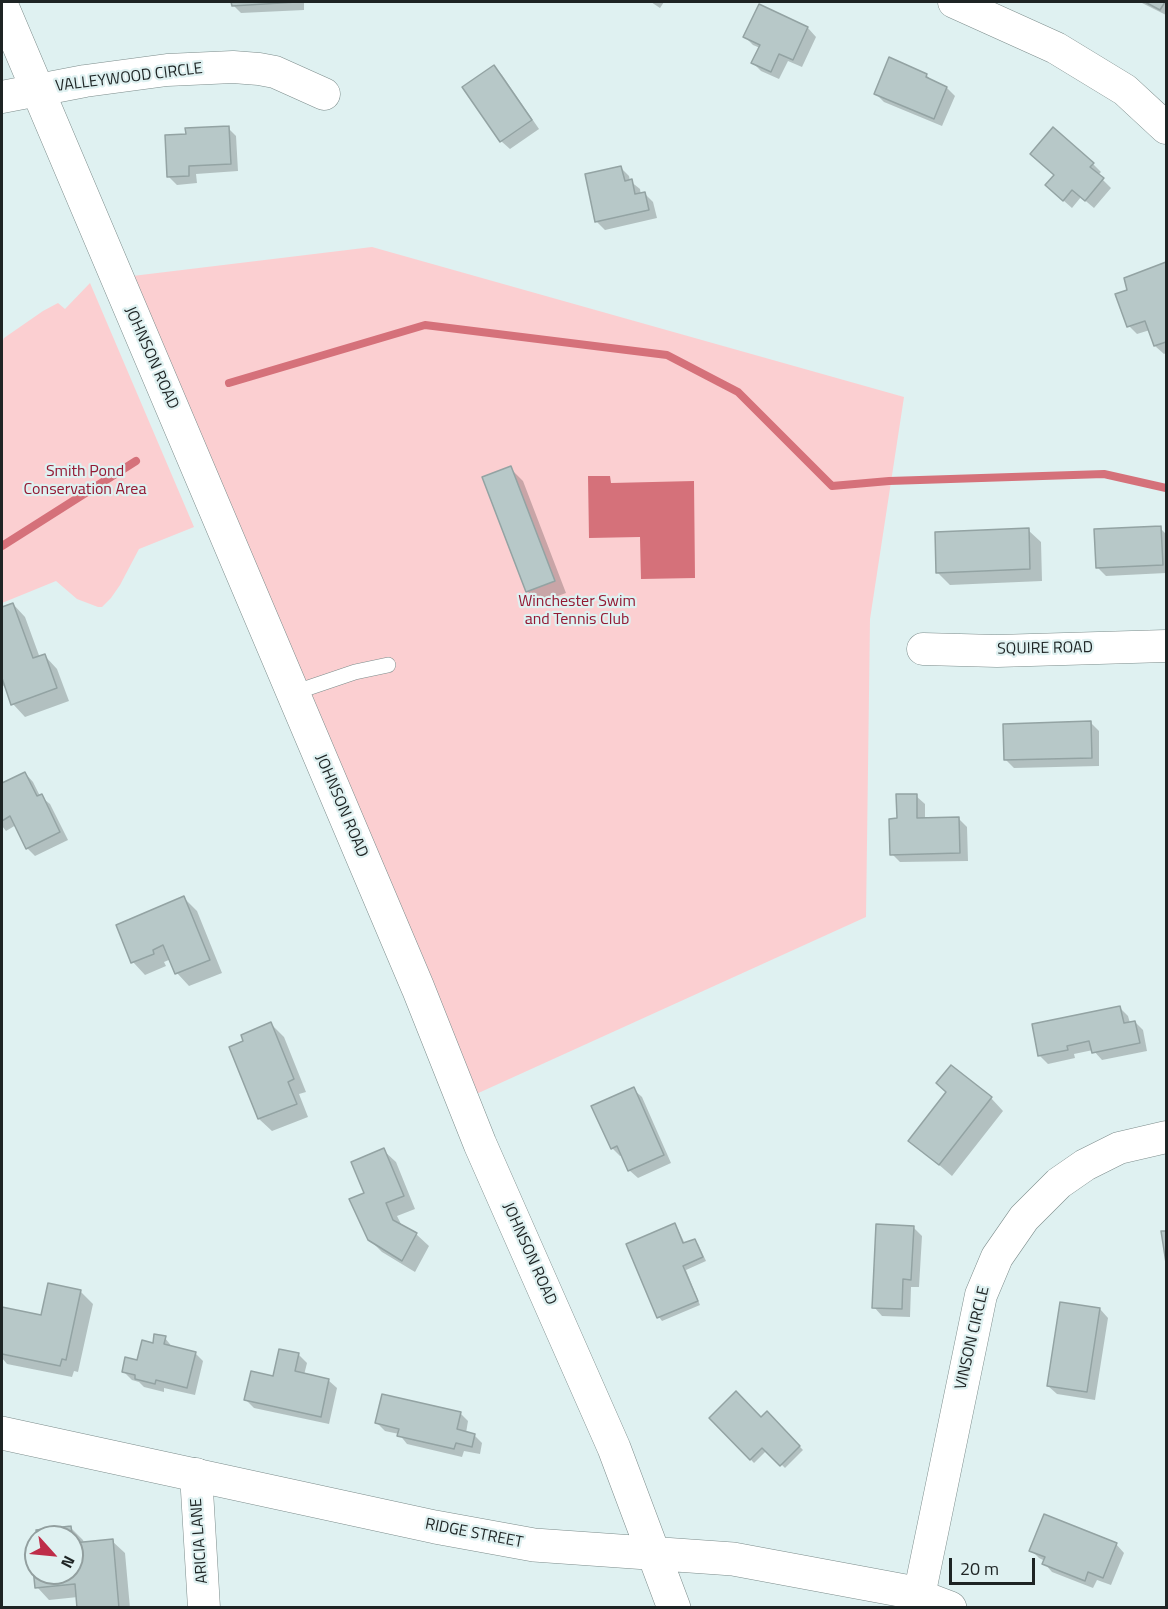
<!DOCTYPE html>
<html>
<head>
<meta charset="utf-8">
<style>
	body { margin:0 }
	#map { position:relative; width:1168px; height:1609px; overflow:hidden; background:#dff1f1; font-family:"Titillium Web",sans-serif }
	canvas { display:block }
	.frame { position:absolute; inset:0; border:3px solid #1e2424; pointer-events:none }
	.north { position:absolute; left:24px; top:1525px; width:60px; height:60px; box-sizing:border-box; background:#dff1f1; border:2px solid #929f9f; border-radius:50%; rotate:117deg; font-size:16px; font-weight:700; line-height:24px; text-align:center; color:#1e2424 }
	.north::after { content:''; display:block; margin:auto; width:21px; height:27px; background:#be2d49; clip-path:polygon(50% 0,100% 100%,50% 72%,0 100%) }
	.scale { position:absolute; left:949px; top:1558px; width:86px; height:27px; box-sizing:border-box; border:3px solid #1e2424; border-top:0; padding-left:8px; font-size:18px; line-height:21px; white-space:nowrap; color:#1e2424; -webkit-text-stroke:4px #dff1f1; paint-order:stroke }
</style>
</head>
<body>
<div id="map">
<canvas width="1168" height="1609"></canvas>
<div class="frame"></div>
<div class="north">N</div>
<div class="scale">20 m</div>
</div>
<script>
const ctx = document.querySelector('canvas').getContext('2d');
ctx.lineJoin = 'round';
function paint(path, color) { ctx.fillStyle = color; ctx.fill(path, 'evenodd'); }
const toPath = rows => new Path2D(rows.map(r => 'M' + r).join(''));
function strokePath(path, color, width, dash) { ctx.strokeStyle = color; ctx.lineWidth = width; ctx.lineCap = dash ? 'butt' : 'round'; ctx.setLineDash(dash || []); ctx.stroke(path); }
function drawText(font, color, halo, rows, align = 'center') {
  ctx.font = font + ' "Titillium Web",sans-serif'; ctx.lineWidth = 4.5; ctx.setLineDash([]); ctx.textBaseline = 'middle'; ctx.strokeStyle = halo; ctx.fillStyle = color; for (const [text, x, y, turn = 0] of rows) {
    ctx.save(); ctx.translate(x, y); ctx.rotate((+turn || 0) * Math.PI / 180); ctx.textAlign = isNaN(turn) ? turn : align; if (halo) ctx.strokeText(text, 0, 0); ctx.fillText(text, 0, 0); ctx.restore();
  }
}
paint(toPath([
	[372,247,904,397,870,619,866,917,463,1100,116,278],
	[90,283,194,527,139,549,120,585,111,598,102,607,98,607,77,599,56,581,2,603,2,343,4,338,43,311,58,303,65,309]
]), '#fbcfd1');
paint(toPath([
	[588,476,610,476,611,483,694,481,695,578,641,579,640,537,589,538]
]), '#d5717a');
paint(toPath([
	[233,2,304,2,304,10,241,13,233,5],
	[651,2,664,2,660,8],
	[1140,2,1166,2,1166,15],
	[759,6,808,28,816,37,802,67,788,61,779,79,761,71,753,63,760,48,753,45,745,37],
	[494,67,502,75,539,129,510,149,501,141],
	[926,75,934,82,947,88,955,96,942,126,884,102,875,93],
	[228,128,236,136,238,171,196,174,197,183,177,185,168,176,187,135],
	[1093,164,1101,172,1098,175,1111,188,1094,208,1081,197,1072,208,1055,193],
	[621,168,629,176,630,181,640,189,641,195,645,194,653,202,657,218,605,230,596,221],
	[1166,264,1166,353,1164,354,1155,346,1150,330,1137,334,1129,326,1129,290,1125,279],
	[510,468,523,481,566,593,539,603,527,591],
	[1160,528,1166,534,1166,573,1106,576,1098,568],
	[1028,530,1041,542,1042,581,950,585,938,573],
	[13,604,25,617,40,658,45,656,57,669,69,701,25,717,13,704,6,689,2,684,2,609],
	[1091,723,1099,731,1099,766,1014,768,1005,759],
	[25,773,33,782,40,796,50,804,68,840,35,856,27,848,16,825,6,831,2,826,2,785],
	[916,796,925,804,925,819,959,819,967,827,968,861,900,862,892,854],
	[184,898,197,911,222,973,189,986,177,973,171,959,164,962,166,966,145,975,133,962],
	[1120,1008,1128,1016,1130,1023,1135,1022,1143,1030,1147,1051,1102,1060,1093,1050,1074,1054,1075,1058,1048,1064,1039,1055],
	[271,1024,284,1037,306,1092,299,1094,308,1117,272,1131,259,1119,245,1042],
	[633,1089,642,1097,671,1163,638,1178,629,1170,623,1155,620,1156,612,1148],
	[991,1098,1003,1111,952,1176,910,1140],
	[383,1150,396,1162,415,1209,397,1216,402,1226,416,1234,429,1246,415,1272,382,1252,369,1239],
	[674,1225,678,1229,685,1244,694,1240,698,1244,706,1261,686,1270,700,1305,662,1321,659,1317,628,1245],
	[913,1227,922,1236,919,1287,911,1287,910,1317,882,1316,874,1307],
	[80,1291,93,1304,78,1372,74,1371,72,1377,7,1364,2,1358,2,1308,42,1317],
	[1100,1309,1108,1318,1095,1400,1057,1394,1048,1386],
	[165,1338,173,1348,195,1353,203,1361,195,1395,164,1388,164,1392,144,1387,139,1382,132,1380,123,1371,138,1362,154,1345],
	[299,1355,307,1363,304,1375,328,1380,337,1388,329,1424,254,1408,246,1400],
	[460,1413,468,1421,466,1433,474,1435,482,1443,480,1454,464,1451,462,1457,407,1444,399,1434,385,1431,377,1423],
	[767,1413,803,1450,785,1468,767,1450,754,1463,711,1418,761,1419],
	[71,1528,83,1540,84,1543,112,1541,125,1553,130,1608,79,1608,78,1597,49,1600,37,1587,33,1559,36,1559,36,1573,72,1573,72,1537,38,1537],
	[1116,1544,1124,1553,1111,1585,1097,1580,1093,1588,1052,1572,1044,1563,1045,1561,1039,1558,1031,1550]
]), '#0003');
strokePath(toPath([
	[229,383,425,325,667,355,738,392,832,486,889,481,1104,474,1166,488],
	[2,546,136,461]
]), '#d5717a', 8);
const building = toPath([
	[231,2,297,2,232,6,231,2],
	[1145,2,1165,2,1160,10,1145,2],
	[759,4,808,27,793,60,779,54,771,72,751,63,760,45,743,37,759,4],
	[889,57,927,74,926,77,947,87,934,119,874,94,889,57],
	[494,65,532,120,500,142,462,87,494,65],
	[229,126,231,164,189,166,189,176,167,177,165,135,186,134,185,128,229,126],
	[1053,127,1094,163,1090,167,1104,178,1085,201,1072,190,1063,201,1045,185,1054,175,1030,154,1053,127],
	[621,166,625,181,632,179,635,194,645,192,649,210,595,222,585,174,621,166],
	[1166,262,1166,342,1154,346,1145,321,1127,327,1115,294,1127,290,1124,278,1166,262],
	[511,466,555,581,526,592,482,477,511,466],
	[1161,526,1163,565,1096,568,1094,529,1161,526],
	[1029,528,1030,569,936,573,935,532,1029,528],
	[13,603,33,658,45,654,57,688,11,705,2,678,2,607,13,603],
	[1091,721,1092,758,1004,760,1003,724,1091,721],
	[25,772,37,796,42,794,60,832,26,849,10,816,2,821,2,783,25,772],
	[896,794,917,794,917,818,959,817,960,853,890,855,889,819,897,818,896,794],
	[184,896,210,960,175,974,163,945,153,950,154,954,131,963,116,925,184,896],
	[1120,1006,1124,1023,1135,1021,1140,1043,1092,1053,1089,1041,1067,1046,1068,1050,1038,1056,1032,1024,1120,1006],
	[271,1022,294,1079,288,1082,297,1104,258,1119,229,1047,243,1041,241,1035,271,1022],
	[951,1065,992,1097,939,1165,908,1141,946,1092,936,1083,951,1065],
	[634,1087,664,1155,628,1171,617,1146,611,1149,591,1106,634,1087],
	[384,1148,404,1196,386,1203,393,1220,417,1233,402,1261,368,1240,349,1199,364,1193,351,1162,384,1148],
	[675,1223,683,1243,695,1239,703,1257,683,1266,698,1301,657,1318,626,1244,675,1223],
	[876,1224,914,1226,911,1280,903,1279,902,1309,872,1308,876,1224],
	[1161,1231,1166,1231,1166,1263,1161,1231],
	[48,1283,81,1290,66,1360,62,1359,60,1366,2,1354,2,1307,41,1315,48,1283],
	[1060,1302,1100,1308,1087,1392,1047,1386,1060,1302],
	[154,1334,166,1336,164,1344,196,1352,187,1388,156,1380,155,1384,135,1379,135,1375,122,1372,125,1357,137,1360,142,1340,153,1343,154,1334],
	[279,1349,299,1353,295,1371,329,1379,321,1417,244,1400,251,1371,273,1376,279,1349],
	[736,1391,761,1417,767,1411,800,1446,780,1466,762,1448,750,1460,709,1418,736,1391],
	[382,1394,461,1412,457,1429,475,1434,472,1447,456,1443,454,1449,397,1436,399,1429,375,1423,382,1394],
	[1044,1514,1117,1543,1103,1578,1088,1572,1085,1581,1042,1564,1045,1557,1029,1551,1044,1514],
	[71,1526,73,1543,113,1539,119,1608,77,1608,75,1584,35,1588,32,1558,36,1557,36,1573,72,1573,72,1537,37,1537,36,1530,71,1526]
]);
paint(building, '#b7c8c8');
strokePath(building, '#93a3a3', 1.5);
const lane = toPath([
	[293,693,355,672,388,665]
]);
const street = toPath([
	[954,2,1056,48,1125,90,1166,128],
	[2,97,85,81,167,70,233,67,259,69,275,72,324,94],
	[923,649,997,651,1166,646],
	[196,1474,204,1608],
	[919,1596,981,1295,997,1257,1024,1218,1059,1183,1085,1165,1119,1148,1166,1137]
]);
const secondary = toPath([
	[2,6,418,988,480,1144,614,1448,674,1608],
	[2,1433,435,1527,534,1545,733,1559,905,1591,950,1608]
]);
strokePath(lane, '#7c8c8b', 16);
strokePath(street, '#7c8c8b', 33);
strokePath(secondary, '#7c8c8b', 34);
strokePath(lane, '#fff', 15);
strokePath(street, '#fff', 32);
strokePath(secondary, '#fff', 33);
drawText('16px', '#1e2424', '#dff1f1', [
	["VALLEYWOOD CIRCLE",129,78,-7],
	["JOHNSON ROAD",151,358,66],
	["SQUIRE ROAD",1045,649,-1],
	["JOHNSON ROAD",341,806,67],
	["JOHNSON ROAD",529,1254,66],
	["VINSON CIRCLE",973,1338,-77],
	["RIDGE STREET",474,1534,11],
	["ARICIA LANE",200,1541,-94]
]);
drawText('16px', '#931933', '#dff1f1', [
	["Smith Pond",85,472],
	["Conservation Area",85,490],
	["Winchester Swim",577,602],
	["and Tennis Club",577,620]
]);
</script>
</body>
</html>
